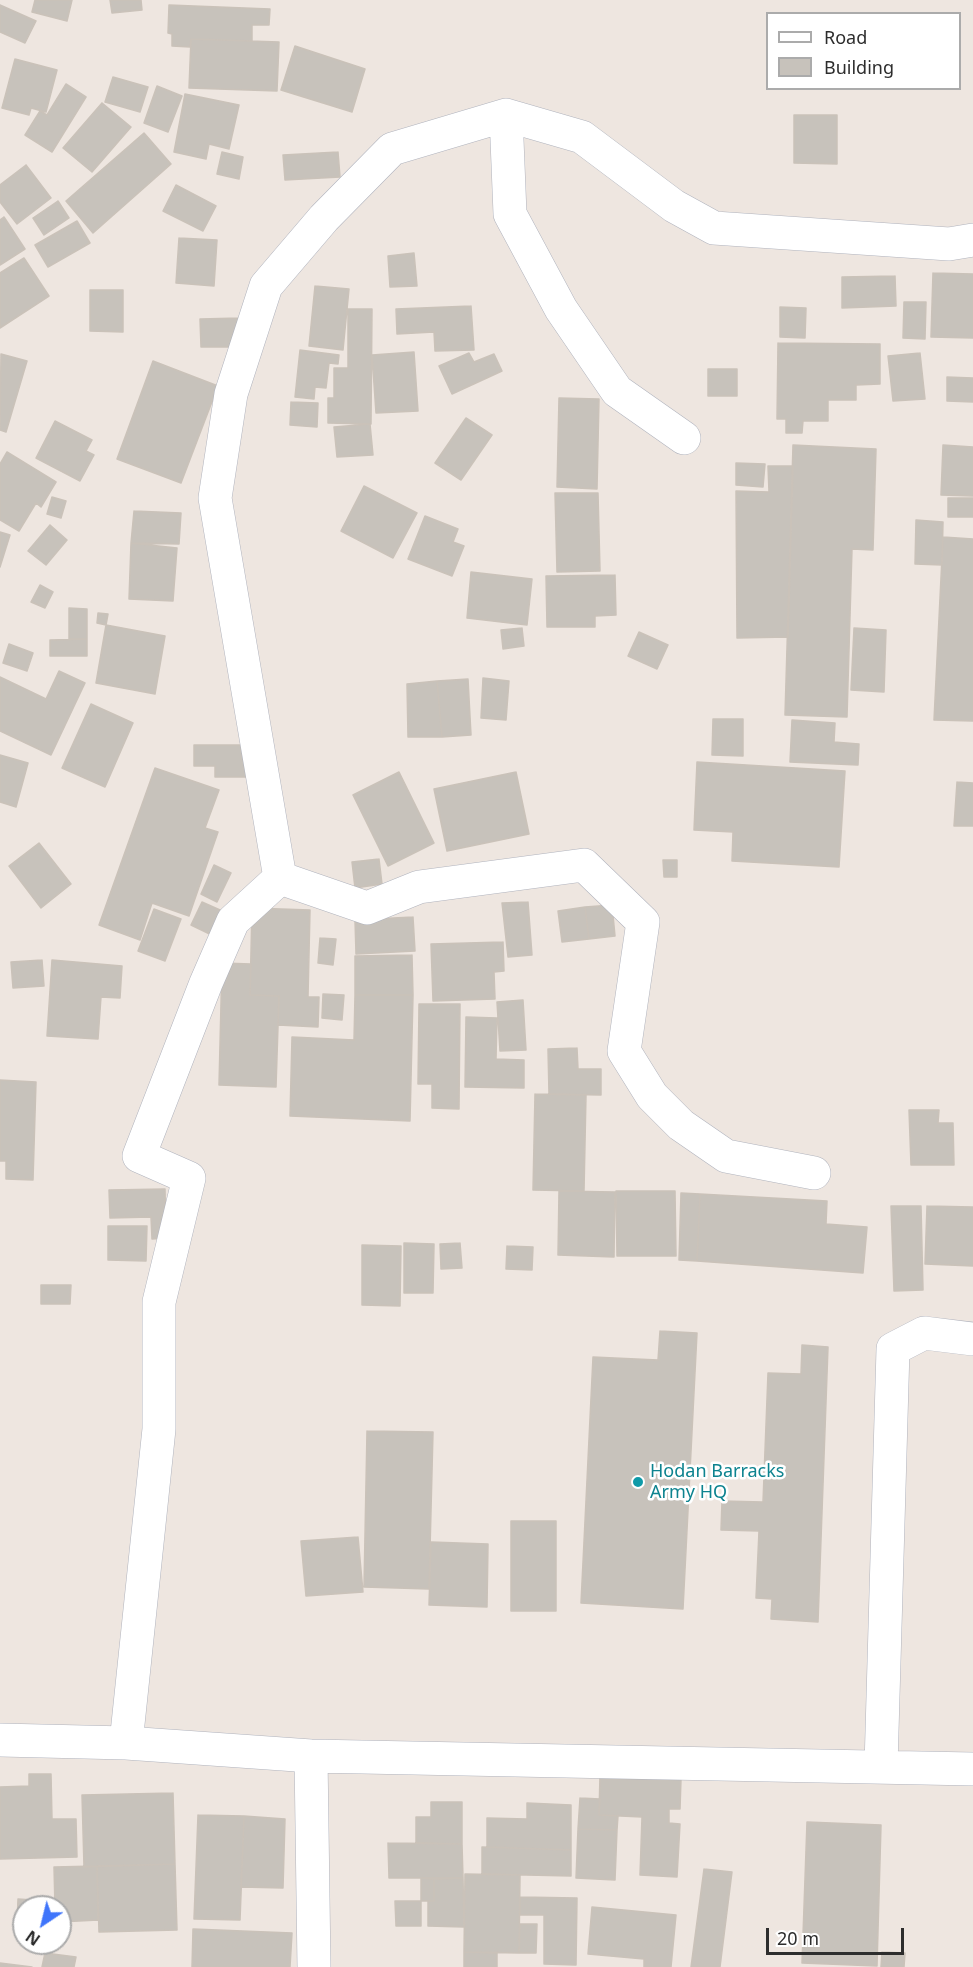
<!DOCTYPE html>
<html>
<head>
<meta charset="utf-8">
<style>
	body { margin:0 }
	#map { position:relative; width:973px; height:1967px; overflow:hidden; background:#eee6e0; font-family:"Noto Sans",sans-serif }
	canvas { display:block }
	.legend { position:absolute; left:766px; top:12px; width:195px; height:78px; box-sizing:border-box; background:#fff; border:2px solid #ababab; margin:0; padding:8px 10px; list-style:none; font-size:18px; color:#2d2d2d }
	.legend li { display:flex; align-items:center; gap:12px; height:30px }
	.legend b { width:30px; border:2px solid #ababab }
	.north { position:absolute; left:12px; top:1895px; width:60px; height:60px; box-sizing:border-box; background:#fff; border:2px solid #ababab; border-radius:50%; rotate:215deg; font-size:16px; font-weight:700; line-height:24px; text-align:center; color:#2d2d2d }
	.north::after { content:''; display:block; margin:auto; width:21px; height:27px; background:#3f75fb; clip-path:polygon(50% 0,100% 100%,50% 72%,0 100%) }
	.scale { position:absolute; left:766px; top:1928px; width:138px; height:27px; box-sizing:border-box; border:3px solid #2d2d2d; border-top:0; padding-left:8px; font-size:18px; line-height:21px; white-space:nowrap; color:#2d2d2d; -webkit-text-stroke:4px #fff; paint-order:stroke }
</style>
</head>
<body>
<div id="map">
<canvas width="973" height="1967"></canvas>
<ul class="legend">
<li><b style="height:8px;background:#fff"></b>Road</li>
<li><b style="height:16px;background:#c7c2bb"></b>Building</li>
</ul>
<div class="north">N</div>
<div class="scale">20 m</div>
</div>
<script>
const ctx = document.querySelector('canvas').getContext('2d');
ctx.lineJoin = 'round';
function paint(path, color) { ctx.fillStyle = color; ctx.fill(path, 'evenodd'); }
const toPath = rows => new Path2D(rows.map(r => 'M' + r).join(''));
function strokePath(path, color, width, dash) { ctx.strokeStyle = color; ctx.lineWidth = width; ctx.lineCap = dash ? 'butt' : 'round'; ctx.setLineDash(dash || []); ctx.stroke(path); }
function drawText(font, color, halo, rows, align = 'center') {
  ctx.font = font + ' "Noto Sans",sans-serif'; ctx.lineWidth = 5; ctx.setLineDash([]); ctx.textBaseline = 'middle'; ctx.strokeStyle = halo; ctx.fillStyle = color; for (const [text, x, y, turn = 0] of rows) {
    ctx.save(); ctx.translate(x, y); ctx.rotate((+turn || 0) * Math.PI / 180); ctx.textAlign = isNaN(turn) ? turn : align; if (halo) ctx.strokeText(text, 0, 0); ctx.fillText(text, 0, 0); ctx.restore();
  }
}
const building = toPath([
	[35,0,72,0,67,21,32,12,35,0],
	[110,0,141,0,142,10,112,13,110,0],
	[0,5,36,21,25,43,0,32,0,5],
	[169,5,270,9,269,25,252,25,252,41,191,39,190,47,172,46,172,34,168,33,169,5],
	[191,39,279,42,277,91,189,88,191,39],
	[295,46,365,69,352,112,281,90,295,46],
	[15,59,57,70,46,112,31,108,29,115,2,108,15,59],
	[113,77,148,87,140,112,105,102,113,77],
	[66,84,86,97,52,152,25,135,40,111,47,115,66,84],
	[157,86,182,96,168,132,144,123,157,86],
	[185,94,239,105,229,149,209,144,206,159,174,152,185,94],
	[102,103,131,127,92,172,63,148,102,103],
	[794,115,837,115,837,164,794,163,794,115],
	[144,133,171,164,93,233,66,201,144,133],
	[222,152,243,157,239,179,217,174,222,152],
	[338,152,340,177,285,180,283,155,338,152],
	[26,165,51,198,17,224,0,202,0,185,26,165],
	[176,185,216,206,203,231,163,211,176,185],
	[58,201,69,218,44,235,33,218,58,201],
	[4,217,25,249,0,265,0,220,4,217],
	[77,221,90,243,48,267,35,245,77,221],
	[179,238,217,240,214,286,176,283,179,238],
	[414,253,417,286,390,287,388,256,414,253],
	[24,258,49,296,0,328,0,273,24,258],
	[933,273,973,274,973,338,931,337,933,273],
	[895,276,896,306,842,308,842,277,895,276],
	[315,286,349,289,343,350,309,346,315,286],
	[90,290,123,290,123,332,90,331,90,290],
	[904,302,926,302,925,339,903,338,904,302],
	[471,306,474,350,435,351,434,332,397,334,396,309,471,306],
	[780,307,806,308,805,338,780,337,780,307],
	[348,309,372,309,371,424,328,423,328,398,334,398,334,368,348,368,348,309],
	[240,318,239,347,201,347,200,319,240,318],
	[778,343,880,344,880,384,856,385,856,400,828,400,828,421,803,421,802,433,786,433,786,419,777,419,778,343],
	[300,350,339,355,338,364,329,363,326,388,315,387,314,399,295,397,300,350],
	[414,352,418,411,376,413,372,355,414,352],
	[469,353,474,362,494,354,502,371,452,394,439,366,469,353],
	[920,353,925,399,893,401,888,356,920,353],
	[1,354,27,361,6,432,0,430,1,354],
	[153,361,218,386,181,483,117,459,153,361],
	[708,369,737,369,737,396,708,396,708,369],
	[947,377,973,378,973,402,947,401,947,377],
	[559,398,599,399,597,489,557,487,559,398],
	[291,402,318,403,317,427,290,425,291,402],
	[466,418,492,435,461,480,435,463,466,418],
	[55,421,92,440,86,451,94,455,80,481,36,458,55,421],
	[370,424,373,455,337,457,334,427,370,424],
	[793,445,876,449,873,550,852,549,847,717,785,715,793,445],
	[943,445,973,447,973,496,941,495,943,445],
	[7,452,56,482,41,507,36,503,19,531,0,520,0,464,7,452],
	[736,463,765,464,763,487,736,485,736,463],
	[768,466,793,466,788,637,737,638,736,491,769,492,768,466],
	[364,486,417,513,393,558,341,531,364,486],
	[555,493,598,493,600,571,557,572,555,493],
	[52,497,66,501,61,518,47,514,52,497],
	[948,498,973,498,973,517,948,517,948,498],
	[134,511,181,513,179,544,131,543,134,511],
	[425,516,458,529,453,542,464,546,452,576,408,559,425,516],
	[916,520,943,522,942,565,915,564,916,520],
	[50,525,67,540,46,565,28,551,50,525],
	[0,532,10,535,0,567,0,532],
	[943,537,973,539,973,721,934,720,943,537],
	[131,543,177,548,173,601,129,599,131,543],
	[471,572,532,579,527,625,467,618,471,572],
	[615,575,616,615,595,616,595,627,547,627,546,576,615,575],
	[40,585,53,592,45,608,31,602,40,585],
	[69,608,87,609,87,639,69,639,69,608],
	[98,613,108,614,106,625,97,623,98,613],
	[106,625,165,636,155,694,96,683,106,625],
	[522,628,524,646,503,649,501,630,522,628],
	[854,628,886,630,884,692,851,690,854,628],
	[639,632,668,645,657,669,628,656,639,632],
	[87,639,87,656,50,656,50,640,87,639],
	[9,644,33,653,27,671,3,663,9,644],
	[59,671,85,683,51,755,0,731,0,677,46,699,59,671],
	[483,678,509,681,506,720,481,718,483,678],
	[468,679,471,735,442,737,437,681,468,679],
	[437,681,442,737,408,737,407,684,437,681],
	[91,704,133,723,105,787,62,768,91,704],
	[713,719,743,719,743,756,712,755,713,719],
	[792,720,835,723,834,742,859,744,858,765,790,762,792,720],
	[194,745,247,745,247,777,215,777,215,766,194,766,194,745],
	[0,755,28,763,16,807,0,802,0,755],
	[697,762,845,771,839,867,732,861,733,832,694,830,697,762],
	[155,768,219,790,205,828,218,832,189,916,152,903,140,940,99,925,155,768],
	[399,772,434,843,388,866,353,795,399,772],
	[516,772,529,834,447,851,434,789,516,772],
	[957,782,973,783,973,826,954,826,957,782],
	[39,843,71,884,41,908,9,866,39,843],
	[379,859,382,884,355,888,352,862,379,859],
	[663,860,677,860,677,877,664,877,663,860],
	[214,865,231,873,217,902,201,894,214,865],
	[202,902,229,914,218,938,191,925,202,902],
	[528,902,532,955,508,957,502,903,528,902],
	[612,905,615,936,589,939,585,907,612,905],
	[585,907,589,939,562,942,558,911,585,907],
	[252,908,310,910,308,997,319,997,318,1027,278,1025,279,996,250,995,252,908],
	[154,909,181,919,165,961,138,951,154,909],
	[413,917,415,951,356,954,355,920,413,917],
	[320,938,336,939,333,965,318,963,320,938],
	[503,942,504,971,494,972,495,999,433,1001,431,944,503,942],
	[412,955,413,995,355,995,355,956,412,955],
	[42,960,44,986,13,988,11,962,42,960],
	[52,960,122,966,120,998,101,997,98,1039,47,1036,52,960],
	[222,963,251,964,250,995,279,996,276,1087,219,1085,222,963],
	[323,994,344,995,342,1020,322,1018,323,994],
	[355,995,413,995,410,1121,290,1116,292,1037,354,1040,355,995],
	[523,1000,526,1050,500,1051,497,1002,523,1000],
	[419,1004,460,1004,459,1109,432,1108,432,1084,418,1084,419,1004],
	[466,1017,497,1018,496,1059,524,1060,524,1088,465,1087,466,1017],
	[577,1048,578,1069,601,1069,601,1095,549,1094,548,1049,577,1048],
	[0,1080,36,1082,33,1180,6,1179,6,1161,0,1161,0,1080],
	[535,1094,586,1095,584,1191,533,1190,535,1094],
	[909,1110,939,1110,938,1123,953,1123,954,1165,911,1165,909,1110],
	[165,1189,166,1238,152,1239,151,1217,110,1218,109,1190,165,1189],
	[559,1191,615,1192,614,1257,558,1255,559,1191],
	[616,1191,675,1191,676,1256,617,1256,616,1191],
	[681,1193,700,1194,697,1261,679,1260,681,1193],
	[700,1194,827,1201,826,1224,867,1227,863,1273,697,1261,700,1194],
	[891,1206,921,1206,923,1290,894,1291,891,1206],
	[927,1206,973,1207,973,1266,925,1264,927,1206],
	[108,1226,147,1226,146,1261,108,1260,108,1226],
	[404,1243,434,1244,433,1293,404,1293,404,1243],
	[460,1243,462,1268,441,1269,440,1244,460,1243],
	[362,1245,401,1246,400,1306,362,1305,362,1245],
	[507,1246,533,1247,532,1270,506,1269,507,1246],
	[41,1285,71,1285,70,1304,41,1304,41,1285],
	[660,1331,697,1333,683,1609,581,1603,593,1357,658,1360,660,1331],
	[802,1345,828,1347,818,1622,771,1619,772,1599,756,1598,759,1531,721,1530,722,1501,763,1502,768,1373,801,1374,802,1345],
	[367,1431,433,1432,429,1589,364,1587,367,1431],
	[511,1521,556,1521,556,1611,511,1611,511,1521],
	[358,1537,363,1592,306,1596,301,1541,358,1537],
	[431,1542,488,1544,487,1607,429,1605,431,1542],
	[29,1774,51,1774,52,1819,76,1819,77,1857,0,1859,0,1787,29,1786,29,1774],
	[600,1775,681,1779,680,1809,669,1809,669,1823,680,1824,677,1877,640,1875,642,1817,599,1815,600,1775],
	[173,1793,175,1864,84,1867,82,1795,173,1793],
	[580,1798,600,1799,599,1815,618,1816,617,1830,578,1829,580,1798],
	[431,1802,462,1802,462,1844,416,1843,416,1817,431,1817,431,1802],
	[527,1803,571,1805,571,1850,487,1847,487,1818,527,1819,527,1803],
	[198,1815,244,1816,240,1920,194,1919,198,1815],
	[244,1816,285,1819,283,1888,241,1887,244,1816],
	[807,1822,881,1825,877,1966,802,1963,807,1822],
	[578,1829,617,1830,615,1880,576,1878,578,1829],
	[388,1843,462,1844,463,1878,389,1878,388,1843],
	[482,1847,571,1850,571,1876,482,1874,482,1847],
	[175,1864,177,1930,99,1932,97,1866,175,1864],
	[97,1866,98,1920,60,1922,60,1907,55,1907,54,1867,97,1866],
	[704,1869,732,1872,720,1967,691,1967,704,1869],
	[465,1874,520,1875,519,1953,464,1952,465,1874],
	[421,1878,434,1879,434,1901,421,1901,421,1878],
	[463,1878,464,1927,428,1926,428,1901,434,1901,434,1879,463,1878],
	[520,1897,577,1898,576,1965,544,1964,544,1915,520,1915,520,1897],
	[18,1899,48,1901,48,1907,24,1907,24,1924,17,1924,18,1899],
	[395,1901,421,1901,421,1926,396,1926,395,1901],
	[592,1907,676,1915,671,1967,644,1967,644,1959,588,1954,592,1907],
	[520,1924,537,1924,536,1953,519,1953,520,1924],
	[193,1929,292,1933,290,1967,192,1967,193,1929],
	[464,1952,497,1953,497,1967,464,1967,464,1952],
	[882,1952,905,1953,904,1967,881,1967,882,1952],
	[45,1953,76,1957,74,1967,42,1967,45,1953],
	[0,1963,32,1967,0,1967,0,1963]
]);
paint(building, '#c7c2bb');
strokePath(building, '#cac2b9', 1.5);
const minor = toPath([
	[506,115,510,214,561,309,617,391,684,438],
	[280,878,367,908,419,887,584,865,643,922,624,1051,652,1096,681,1125,726,1156,814,1173],
	[0,1740,126,1743,311,1756,973,1769],
	[126,1743,159,1429,159,1302,189,1178,139,1156,206,983,233,921,280,878,215,498,231,394,266,286,324,218,392,149,506,115,582,137,674,206,714,228,949,244,973,240],
	[311,1756,314,1967],
	[881,1766,893,1349,924,1333,973,1339]
]);
strokePath(minor, '#b0b3bd', 34);
strokePath(minor, '#fff', 33);
for (const [x, y, r, color] of [
	[638,1482,6,"#0f9aa8"]
]) { const dot = new Path2D(); dot.arc(x, y, r, 0, 2 * Math.PI); ctx.fillStyle = color; ctx.fill(dot); strokePath(dot, '#fff', 2); }
drawText('18px', '#0d838f', '#fff', [
	["Hodan Barracks",650,1472],
	["Army HQ",650,1493]
], 'left');
</script>
</body>
</html>
